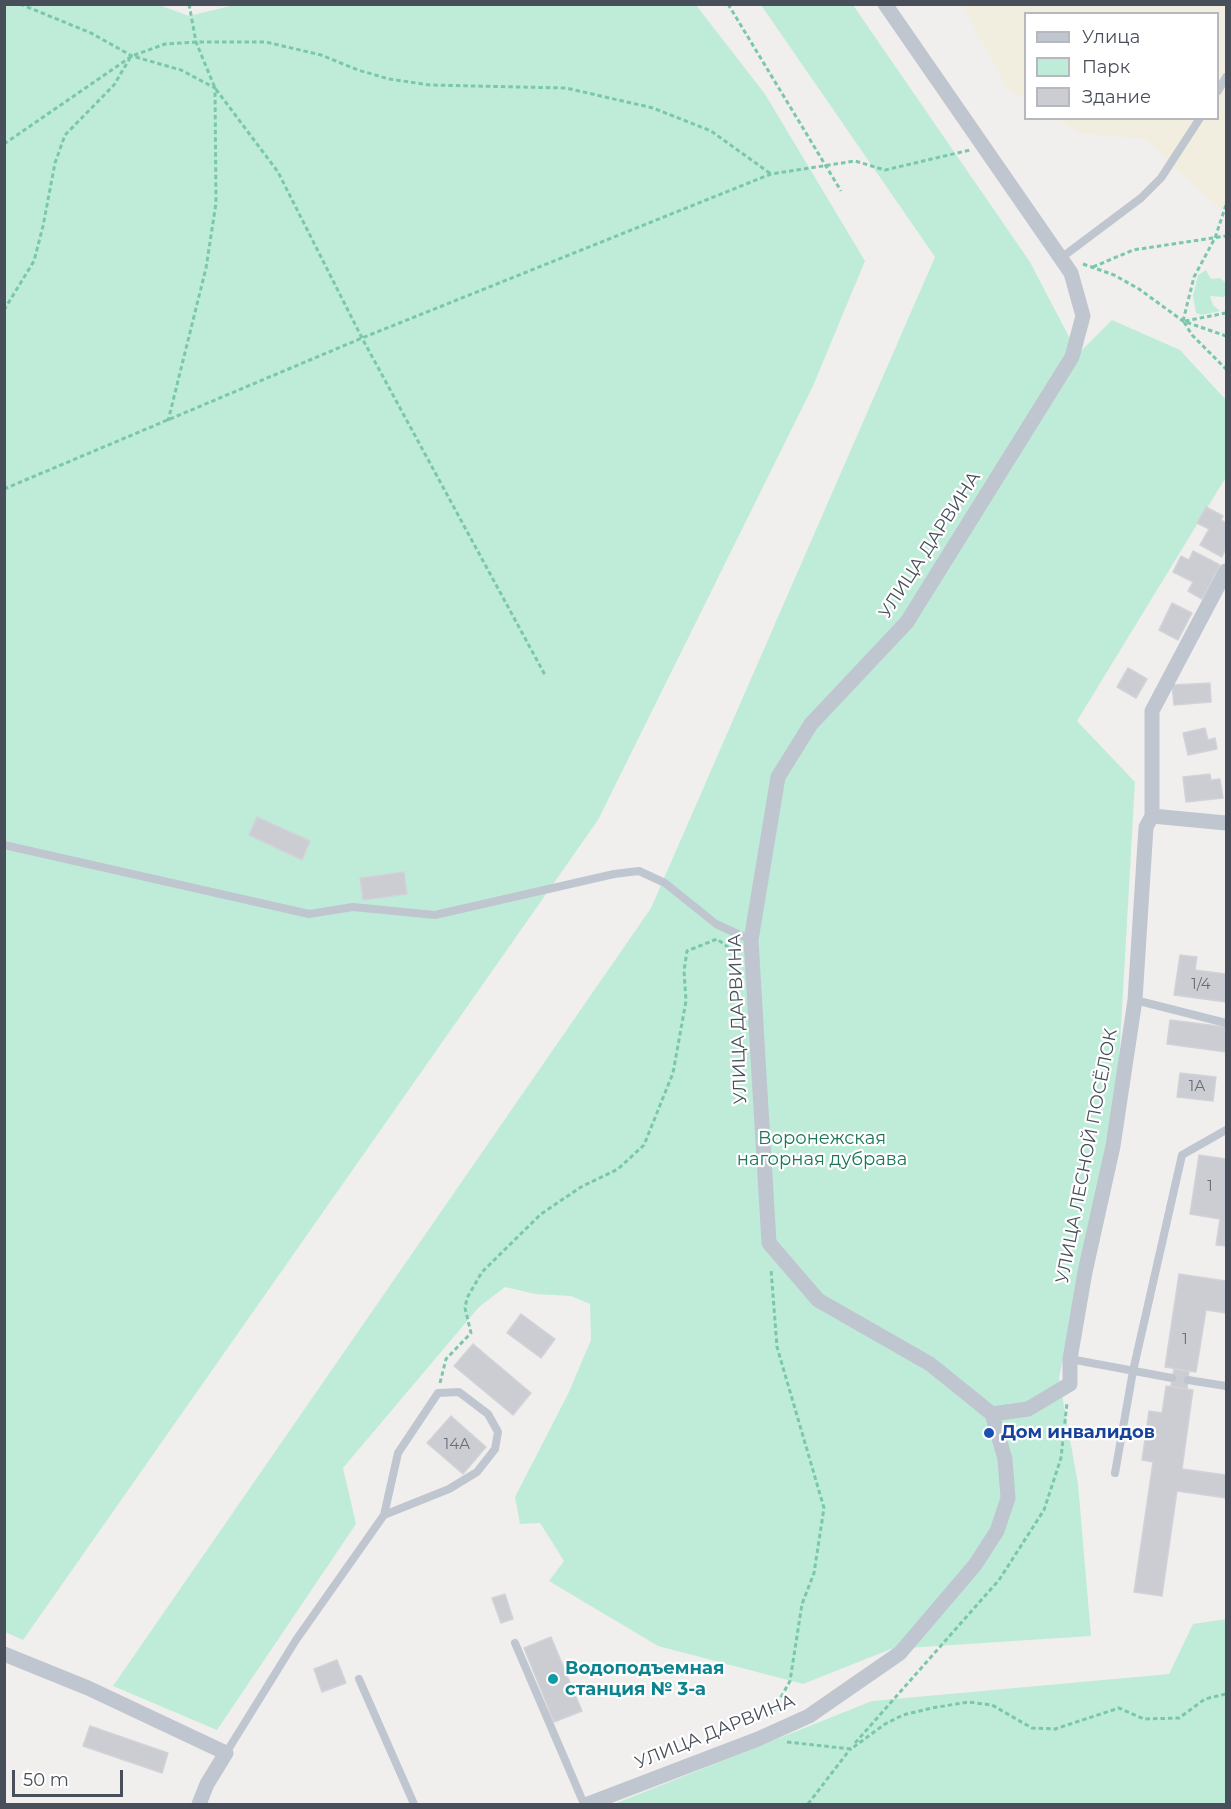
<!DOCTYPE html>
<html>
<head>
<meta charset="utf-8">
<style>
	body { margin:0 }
	#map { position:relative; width:1231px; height:1809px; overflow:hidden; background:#f1efee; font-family:Montserrat,sans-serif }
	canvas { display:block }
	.frame { position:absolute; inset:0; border:6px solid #484e5a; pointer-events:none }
	.legend { position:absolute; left:1024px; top:12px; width:195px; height:108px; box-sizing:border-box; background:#fff; border:2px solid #b6b8bd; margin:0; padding:8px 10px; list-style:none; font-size:18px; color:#484e5a }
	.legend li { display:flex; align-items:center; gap:12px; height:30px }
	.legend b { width:30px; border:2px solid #b6b8bd }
	.scale { position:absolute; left:12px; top:1770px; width:111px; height:27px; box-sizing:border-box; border:3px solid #484e5a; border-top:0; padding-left:8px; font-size:18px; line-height:21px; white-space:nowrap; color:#484e5a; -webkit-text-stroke:4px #fff; paint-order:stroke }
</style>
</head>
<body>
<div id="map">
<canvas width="1231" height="1809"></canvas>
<div class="frame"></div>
<ul class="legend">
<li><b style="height:8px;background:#c0c6cf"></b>Улица</li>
<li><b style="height:16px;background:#bfecd8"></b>Парк</li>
<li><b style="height:16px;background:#ccccd3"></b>Здание</li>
</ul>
<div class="scale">50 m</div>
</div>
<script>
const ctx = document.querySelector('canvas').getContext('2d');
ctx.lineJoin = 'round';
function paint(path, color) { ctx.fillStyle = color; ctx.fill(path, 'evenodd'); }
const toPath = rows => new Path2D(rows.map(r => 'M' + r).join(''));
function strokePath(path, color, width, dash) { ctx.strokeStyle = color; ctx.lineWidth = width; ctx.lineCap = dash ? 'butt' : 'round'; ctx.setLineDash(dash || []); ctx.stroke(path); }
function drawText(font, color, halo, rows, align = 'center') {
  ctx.font = font + ' Montserrat,sans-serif'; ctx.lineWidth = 4.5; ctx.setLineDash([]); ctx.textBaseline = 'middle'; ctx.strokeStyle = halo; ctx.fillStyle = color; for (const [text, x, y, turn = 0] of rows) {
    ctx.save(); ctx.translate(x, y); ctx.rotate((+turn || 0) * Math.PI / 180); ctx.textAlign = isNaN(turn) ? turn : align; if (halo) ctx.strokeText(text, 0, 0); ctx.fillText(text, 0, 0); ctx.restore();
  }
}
paint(toPath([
	[238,4,696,5,765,94,865,261,813,386,598,820,23,1640,5,1632,5,5,159,5,189,16],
	[761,5,853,5,1030,262,1078,354,1112,320,1180,350,1226,400,1226,477,1077,721,1135,782,1118,1079,1106,1154,1059,1378,1078,1484,1091,1636,891,1649,803,1684,658,1646,549,1581,564,1561,540,1523,520,1524,515,1497,568,1394,591,1340,590,1304,571,1296,535,1294,505,1287,479,1307,343,1468,356,1524,217,1730,113,1686,651,908,935,257],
	[1206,270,1211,279,1220,278,1226,283,1226,294,1224,297,1210,296,1213,305,1220,311,1202,315,1196,313,1193,296,1198,275],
	[1226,1619,1226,1804,614,1804,872,1701,1169,1674,1193,1624]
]), '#bfecd8');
paint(toPath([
	[963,5,1226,5,1226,213,1193,185,1145,139,1083,134,1057,119,1218,118,1218,14,1026,14,1025,100,1006,88]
]), '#f1eee0');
const building = toPath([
	[1206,507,1223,516,1221,520,1226,523,1226,548,1222,557,1200,545,1209,529,1197,523,1206,507],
	[1193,551,1220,565,1202,599,1188,591,1193,582,1173,572,1181,556,1189,560,1193,551],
	[1172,603,1192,613,1178,640,1159,630,1172,603],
	[1128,668,1147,679,1136,698,1117,687,1128,668],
	[1210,683,1211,702,1174,705,1172,685,1210,683],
	[1205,728,1208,740,1215,738,1217,749,1188,755,1183,733,1205,728],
	[1210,774,1211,780,1220,779,1223,798,1186,802,1183,777,1210,774],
	[257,817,310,841,302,860,249,835,257,817],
	[404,872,407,894,363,900,360,878,404,872],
	[1180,955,1197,957,1195,970,1226,974,1226,1002,1174,995,1180,955],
	[1170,1020,1226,1027,1226,1052,1167,1044,1170,1020],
	[1180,1073,1216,1077,1213,1101,1177,1097,1180,1073],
	[1199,1155,1226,1159,1226,1246,1216,1245,1220,1219,1190,1214,1199,1155],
	[1179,1274,1226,1281,1226,1313,1206,1310,1196,1372,1165,1367,1179,1274],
	[521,1314,555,1339,541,1358,507,1333,521,1314],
	[473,1344,531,1393,513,1415,454,1366,473,1344],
	[1174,1369,1189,1371,1187,1389,1171,1386,1174,1369],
	[1166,1386,1193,1390,1182,1469,1226,1475,1226,1498,1177,1491,1162,1596,1134,1592,1153,1462,1142,1460,1149,1411,1162,1413,1166,1386],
	[451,1416,486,1447,463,1474,427,1443,451,1416],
	[505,1594,513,1619,501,1623,492,1598,505,1594],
	[551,1637,582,1711,554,1722,524,1648,551,1637],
	[337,1660,346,1683,322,1692,314,1669,337,1660],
	[90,1726,168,1753,162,1773,83,1746,90,1726]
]);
paint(building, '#ccccd3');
strokePath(building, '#d2d3d9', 1.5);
strokePath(toPath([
	[20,4,91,33,132,56,181,70,215,88,216,203,206,268,168,421],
	[189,4,196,42,215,88,278,172,362,338,545,675],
	[728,4,841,191],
	[4,144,132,56,165,44,196,42,266,42,321,55,358,70,389,79,430,85,566,88,653,108,711,131,771,174],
	[1083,264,1114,275,1139,289,1183,321,1226,336],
	[1093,267,1133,250,1226,236],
	[4,310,34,261,43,226,55,163,65,135,114,85,130,58],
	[1183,321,1194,277,1215,238,1226,205],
	[1185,321,1226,313],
	[1184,322,1192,335,1226,369],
	[4,489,362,338,771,174,855,161,885,170,970,150],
	[440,1383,446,1359,471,1333,465,1308,467,1298,482,1272,541,1214,581,1187,618,1169,644,1145,673,1073,686,1001,684,971,687,951,717,939,737,954],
	[770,1717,790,1681,802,1604,814,1573,824,1508,777,1347,771,1269],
	[787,1742,851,1749,885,1724,903,1715,932,1708,968,1702,992,1705,1032,1728,1055,1729,1119,1708,1144,1719,1179,1718,1205,1699,1226,1694],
	[855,1743,999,1580,1044,1510,1061,1458,1067,1403],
	[808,1804,851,1748]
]), '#7ac7ae', 3, [4.5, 3]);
strokePath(toPath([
	[1218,91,1226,77],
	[1061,258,1141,198,1161,178,1200,118],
	[4,845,309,914,353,907,435,915,614,874,639,871,665,883,716,924,751,940],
	[1135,1000,1226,1023],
	[1070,1359,1172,1378],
	[1188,1380,1226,1386],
	[1115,1473,1133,1371,1182,1155,1226,1130],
	[515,1643,584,1804],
	[359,1679,414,1804],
	[226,1753,296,1640,384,1515,449,1489,477,1472,495,1449,498,1432,488,1414,459,1392,438,1393,398,1453,384,1515]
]), '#c0c6cf', 8);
strokePath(toPath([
	[1152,816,1152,711,1226,571],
	[992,1414,1028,1409,1070,1384,1070,1359,1085,1272,1113,1146,1135,1000,1146,827,1152,816,1226,823],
	[4,1654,88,1688,226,1753,207,1784,199,1804],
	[588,1804,758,1739,809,1716,900,1653,975,1565,997,1531,1008,1498,1005,1459,992,1414,930,1364,818,1300,769,1243,751,940,778,777,811,724,907,622,1072,357,1083,316,1071,273,885,4]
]), '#c0c6cf', 15);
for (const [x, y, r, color] of [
	[989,1433,6,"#1a4fb4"],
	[553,1679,6,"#0f9aa8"]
]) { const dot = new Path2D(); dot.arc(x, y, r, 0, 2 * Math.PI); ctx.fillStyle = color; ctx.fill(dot); strokePath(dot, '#fff', 2); }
drawText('15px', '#696e78', null, [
	["1/4",1201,985],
	["1А",1197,1087],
	["1",1210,1187],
	["1",1185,1340],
	["14А",457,1445]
]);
drawText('18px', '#484e5a', '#fff', [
	["УЛИЦА ДАРВИНА",930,545,-57],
	["УЛИЦА ДАРВИНА",738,1019,-92],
	["УЛИЦА ЛЕСНОЙ ПОСЁЛОК",1087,1156,-79],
	["УЛИЦА ДАРВИНА",715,1732,-22]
]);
drawText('18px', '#1d7759', '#fff', [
	["Воронежская",822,1139],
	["нагорная дубрава",822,1160]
]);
drawText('bold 18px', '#164399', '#fff', [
	["Дом инвалидов",1001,1433]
], 'left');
drawText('bold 18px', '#0d838f', '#fff', [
	["Водоподъемная",565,1669],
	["станция № 3-а",565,1690]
], 'left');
</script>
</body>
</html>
